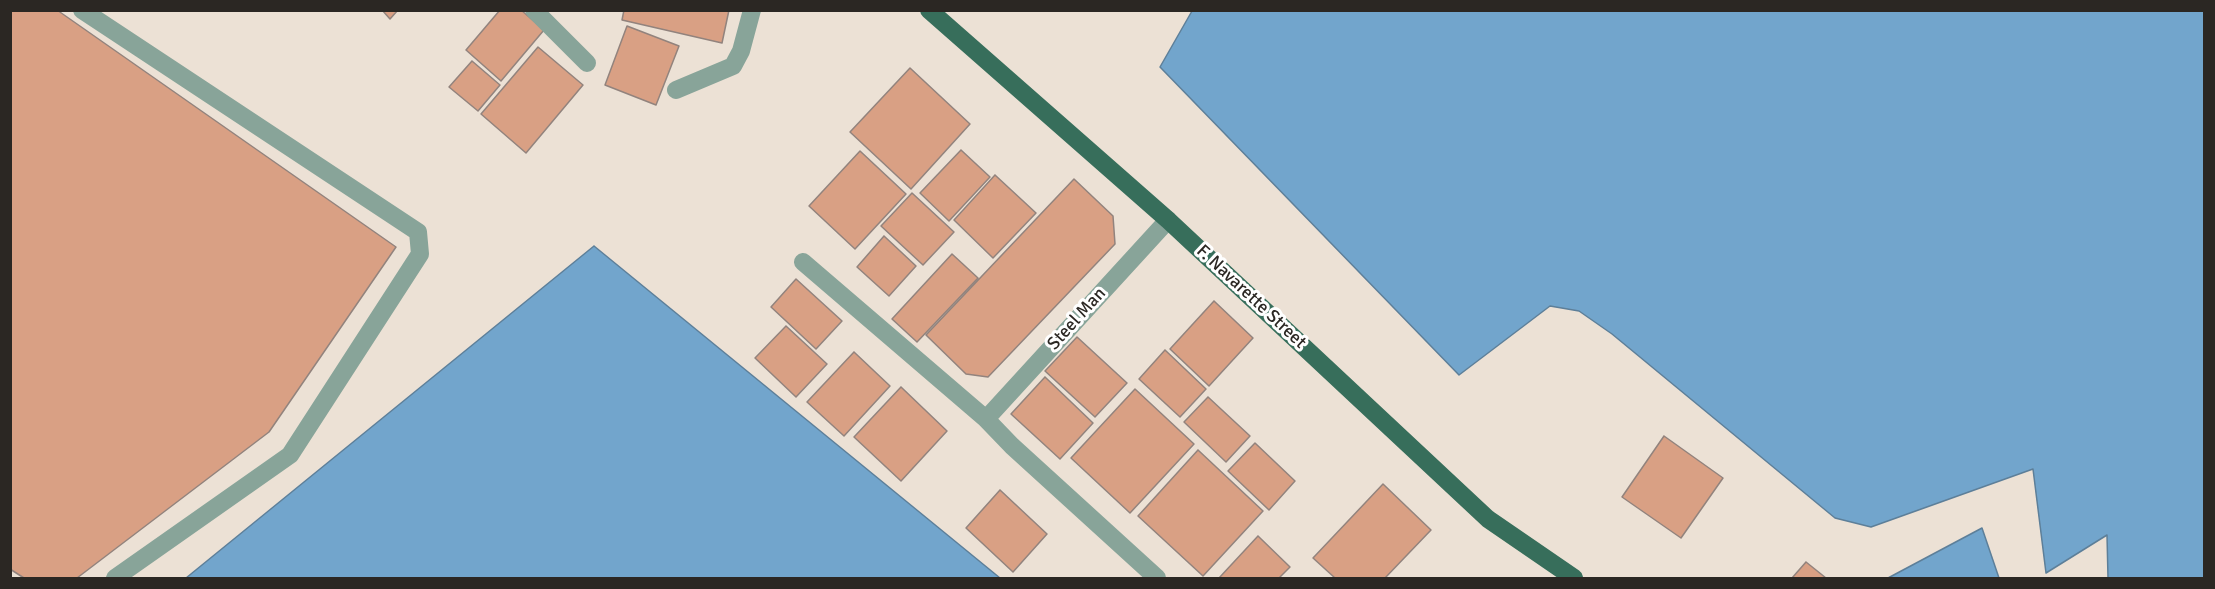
<!DOCTYPE html>
<html>
<head>
<meta charset="utf-8">
<style>
	body { margin:0 }
	#map { position:relative; width:2215px; height:589px; overflow:hidden; background:#ece1d5; font-family:Signika,sans-serif }
	canvas { display:block }
	.frame { position:absolute; inset:0; border:12px solid #2b2723; pointer-events:none }
</style>
</head>
<body>
<div id="map">
<canvas width="2215" height="589"></canvas>
<div class="frame"></div>
</div>
<script>
const ctx = document.querySelector('canvas').getContext('2d');
ctx.lineJoin = 'round';
function paint(path, color) { ctx.fillStyle = color; ctx.fill(path, 'evenodd'); }
const toPath = rows => new Path2D(rows.map(r => 'M' + r).join(''));
function strokePath(path, color, width, dash) { ctx.strokeStyle = color; ctx.lineWidth = width; ctx.lineCap = dash ? 'butt' : 'round'; ctx.setLineDash(dash || []); ctx.stroke(path); }
function drawText(font, color, halo, rows, align = 'center') {
  ctx.font = font + ' Signika,sans-serif'; ctx.lineWidth = 6; ctx.setLineDash([]); ctx.textBaseline = 'middle'; ctx.strokeStyle = halo; ctx.fillStyle = color; for (const [text, x, y, turn = 0] of rows) {
    ctx.save(); ctx.translate(x, y); ctx.rotate((+turn || 0) * Math.PI / 180); ctx.textAlign = isNaN(turn) ? turn : align; if (halo) ctx.strokeText(text, 0, 0); ctx.fillText(text, 0, 0); ctx.restore();
  }
}
const water = toPath([
	[1192,11,2204,11,2204,578,2108,578,2107,535,2046,573,2033,469,1871,527,1835,518,1612,334,1579,311,1550,306,1459,375,1160,67,1192,11],
	[594,246,1000,578,186,578,594,246],
	[1982,528,1999,578,1888,578,1982,528]
]);
paint(water, '#72a5cc');
strokePath(water, '#5d7f99', 1.5);
const building = toPath([
	[10,10,57,10,396,247,269,432,77,578,24,578,10,569,10,10],
	[382,10,398,10,390,19,382,10],
	[500,10,521,10,544,30,501,81,466,50,500,10],
	[624,10,729,10,722,43,622,20,624,10],
	[627,26,679,46,656,105,605,85,627,26],
	[538,47,583,85,526,153,481,114,538,47],
	[472,61,500,85,478,111,449,87,472,61],
	[910,68,970,124,911,189,850,132,910,68],
	[961,150,990,177,949,221,920,193,961,150],
	[860,151,906,194,855,249,809,206,860,151],
	[995,175,1036,213,993,258,954,220,995,175],
	[1074,179,1113,216,1115,244,988,377,966,374,926,335,1074,179],
	[912,193,954,232,923,265,881,226,912,193],
	[884,236,916,266,889,296,857,267,884,236],
	[952,254,978,278,917,342,892,319,952,254],
	[796,279,842,321,816,349,771,307,796,279],
	[1214,301,1253,338,1209,386,1170,349,1214,301],
	[786,326,827,364,796,397,755,358,786,326],
	[1077,337,1127,383,1095,417,1045,371,1077,337],
	[1165,350,1206,389,1180,417,1139,379,1165,350],
	[854,352,890,386,844,436,807,402,854,352],
	[1045,377,1093,423,1060,459,1011,414,1045,377],
	[901,387,947,431,901,481,854,437,901,387],
	[1135,389,1194,444,1130,513,1071,458,1135,389],
	[1208,397,1250,436,1226,462,1184,422,1208,397],
	[1664,436,1723,478,1681,538,1622,497,1664,436],
	[1255,443,1295,481,1269,510,1228,471,1255,443],
	[1198,450,1263,511,1203,576,1138,516,1198,450],
	[1383,484,1431,530,1385,578,1335,578,1313,558,1383,484],
	[1000,490,1047,534,1013,572,966,528,1000,490],
	[1258,536,1290,567,1279,578,1219,578,1258,536],
	[1806,562,1826,578,1792,578,1806,562]
]);
paint(building, '#d9a084');
strokePath(building, '#92837d', 1.5);
strokePath(toPath([
	[82,10,418,232,420,254,290,455,115,578],
	[534,10,587,63],
	[676,90,733,66,741,51,752,10],
	[803,262,986,419,1012,446,1157,578],
	[986,419,1168,220]
]), '#88a499', 18);
strokePath(toPath([
	[929,10,1168,220,1488,519,1574,578]
]), '#376e5b', 18);
drawText('18px', '#2b2723', '#fff', [
	["F. Navarette Street",1251,297,43],
	["Steel Man",1077,319,-48]
]);
</script>
</body>
</html>
